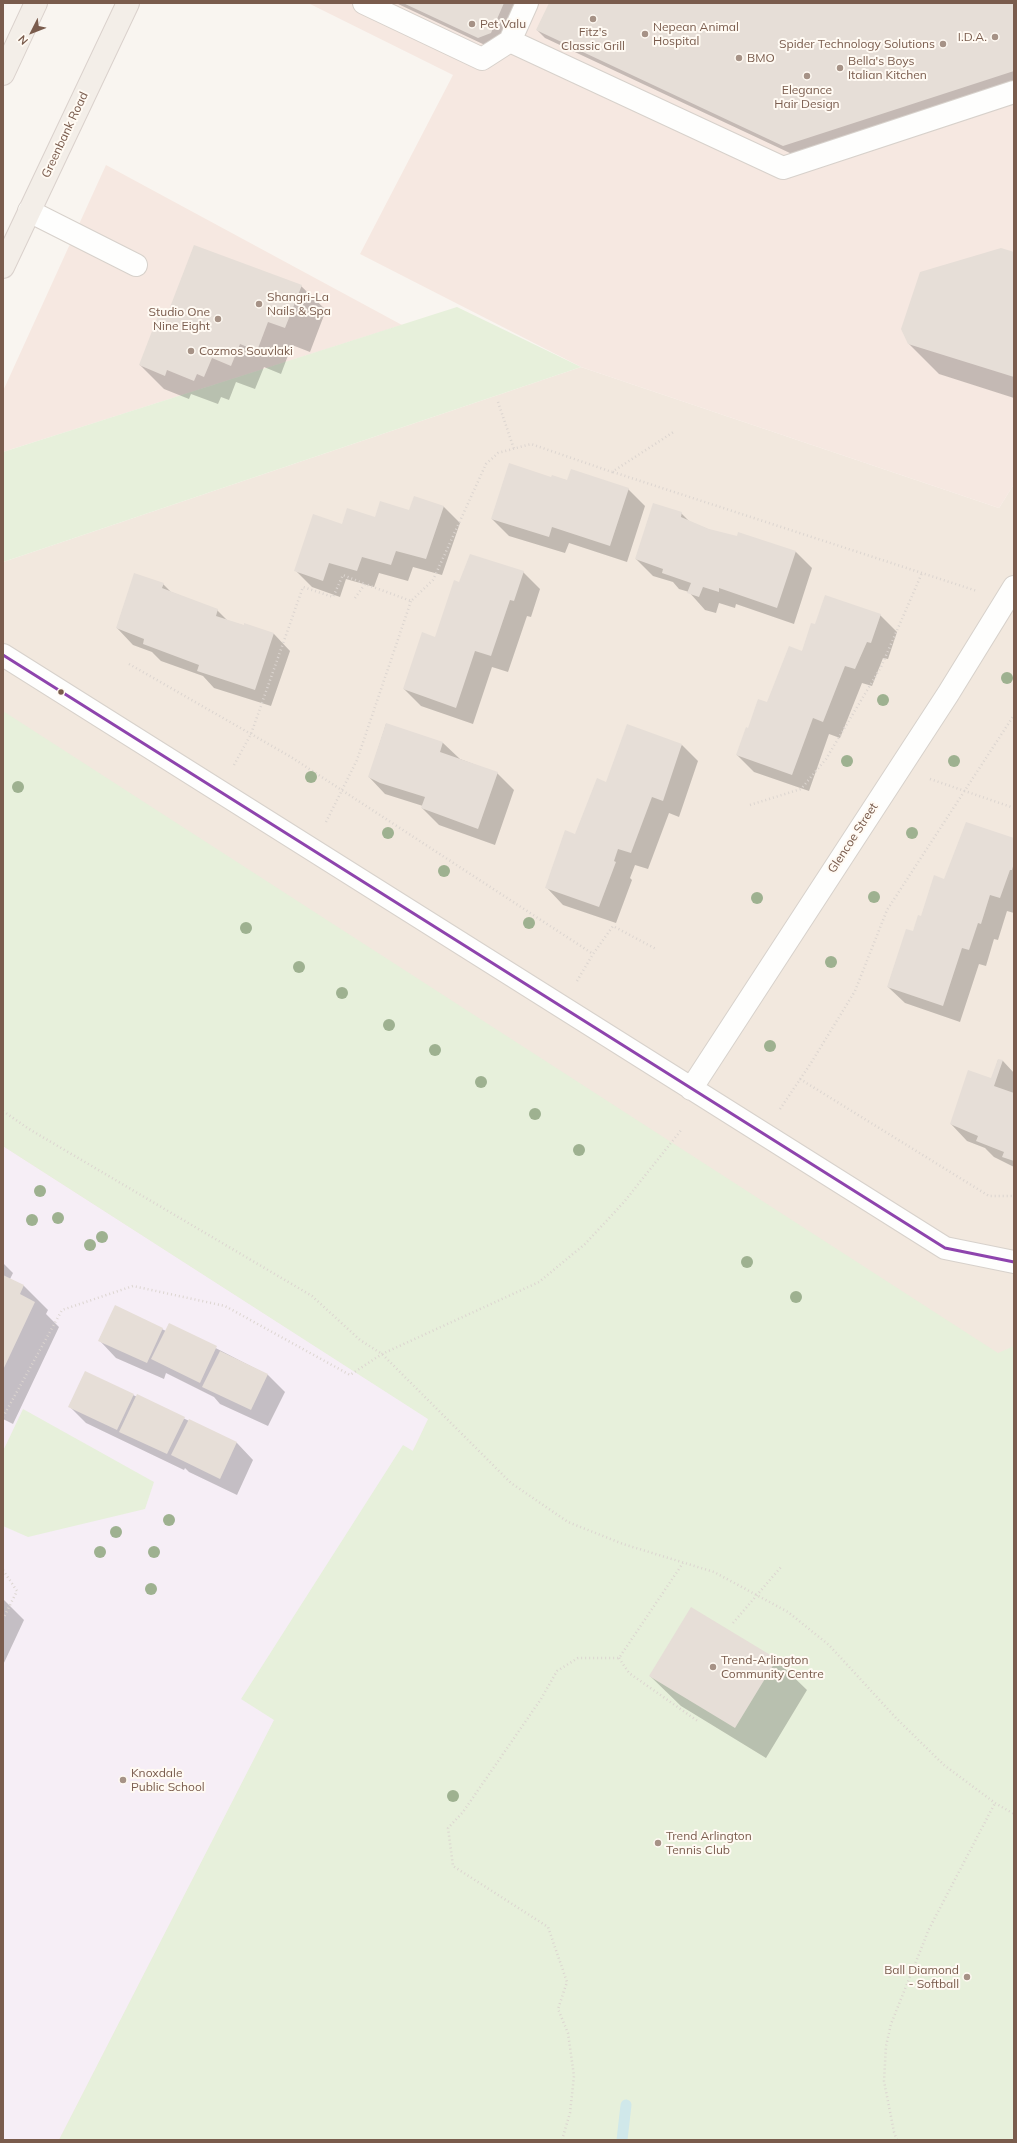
<!DOCTYPE html>
<html>
<head>
<meta charset="utf-8">
<style>
	body { margin:0 }
	#map { position:relative; width:1017px; height:2143px; overflow:hidden; background:#f9f5f0; font-family:Mulish,sans-serif }
	canvas { display:block }
	.frame { position:absolute; inset:0; border:4px solid #7a5c4d; pointer-events:none }
	.north { position:absolute; left:12px; top:12px; width:40px; height:40px; -webkit-text-stroke:3px #fffaf3; paint-order:stroke; rotate:228deg; font-size:11px; font-weight:700; line-height:16px; text-align:center; color:#7a5c4d }
	.north::after { content:''; display:block; margin:auto; width:14px; height:18px; background:#7a5c4d; clip-path:polygon(50% 0,100% 100%,50% 72%,0 100%) }
</style>
</head>
<body>
<div id="map">
<canvas width="1017" height="2143"></canvas>
<div class="frame"></div>
<div class="north">N</div>
</div>
<script>
const ctx = document.querySelector('canvas').getContext('2d');
ctx.lineJoin = 'round';
function paint(path, color) { ctx.fillStyle = color; ctx.fill(path, 'evenodd'); }
const toPath = rows => new Path2D(rows.map(r => 'M' + r).join(''));
function strokePath(path, color, width, dash) { ctx.strokeStyle = color; ctx.lineWidth = width; ctx.lineCap = dash ? 'butt' : 'round'; ctx.setLineDash(dash || []); ctx.stroke(path); }
function drawText(font, color, halo, rows, align = 'center') {
  ctx.font = font + ' Mulish,sans-serif'; ctx.lineWidth = 4; ctx.setLineDash([]); ctx.textBaseline = 'middle'; ctx.strokeStyle = halo; ctx.fillStyle = color; for (const [text, x, y, turn = 0] of rows) {
    ctx.save(); ctx.translate(x, y); ctx.rotate((+turn || 0) * Math.PI / 180); ctx.textAlign = isNaN(turn) ? turn : align; if (halo) ctx.strokeText(text, 0, 0); ctx.fillText(text, 0, 0); ctx.restore();
  }
}
paint(toPath([
	[581,367,999,508,1014,484,1014,2140,3,2140,3,562]
]), '#f2e8de');
paint(toPath([
	[308,3,1014,3,1014,484,999,508,581,367,360,254,453,75],
	[106,165,402,325,3,452,3,391]
]), '#f6e8e1');
paint(toPath([
	[3,1146,429,1419,59,2140,3,2140]
]), '#f6eef6');
paint(toPath([
	[457,307,581,367,3,562,3,452],
	[3,711,998,1353,1014,1346,1014,2140,59,2140,274,1720,241,1699,403,1445,413,1451,428,1419,3,1146],
	[23,1409,154,1482,145,1509,28,1537,3,1526,3,1451]
]), '#e7f0db');
paint(toPath([
	[396,3,516,3,500,41,487,46],
	[550,3,1014,3,1014,82,792,154,545,38,537,30],
	[1014,253,1014,398,939,374,908,343],
	[301,286,326,310,310,352,292,345,281,374,264,367,255,389,236,382,229,400,221,397,218,404,191,394,189,399,164,389,140,365,168,317],
	[552,478,628,489,645,506,627,562,569,543,565,553,509,536,492,519],
	[443,506,460,523,442,575,413,567,408,581,379,573,374,587,346,579,340,597,312,587,295,570,342,525],
	[681,513,690,522,710,530,796,552,812,568,794,624,736,604,735,608,719,603,716,613,705,610,689,592,679,589,673,582,653,576,636,559],
	[523,572,540,589,531,617,527,616,508,672,492,667,473,724,421,706,404,689,436,638,459,583],
	[163,584,171,592,217,610,228,621,274,634,290,651,271,706,214,688,203,676,161,661,152,652,133,645,117,628],
	[880,615,897,632,888,659,883,658,872,686,862,683,840,738,829,734,809,791,754,772,737,755,749,729,802,652,816,625],
	[386,724,443,743,460,759,497,773,514,790,495,845,439,825,422,808,423,806,385,794,369,777],
	[682,745,698,761,679,817,669,813,648,869,635,865,630,878,632,880,616,923,563,905,547,888,607,783],
	[1014,840,1014,913,1007,911,998,940,994,939,986,966,979,964,960,1022,905,1003,888,987,921,918,945,880],
	[998,1060,1003,1061,1014,1073,1014,1167,994,1157,985,1148,967,1141,951,1124,992,1080],
	[3,1263,13,1273,10,1279,24,1286,48,1310,46,1314,59,1327,13,1424,3,1419],
	[115,1307,166,1331,169,1324,268,1375,285,1392,268,1426,220,1404,214,1397,166,1373,164,1379,116,1358,100,1341],
	[133,1395,237,1443,253,1460,237,1495,189,1472,185,1468,184,1470,86,1423,70,1407],
	[3,1599,24,1620,3,1665],
	[776,1660,807,1690,766,1758,681,1706,650,1676]
]), '#0003');
strokePath(toPath([
	[622,2140,626,2105]
]), '#d0e8ea', 11);
paint(toPath([
	[403,3,504,3,491,33,478,38],
	[549,3,1014,3,1014,71,783,146,536,30],
	[194,245,302,285,285,328,268,322,257,351,240,344,231,366,212,358,204,377,197,374,194,381,167,370,165,376,139,365,159,313,167,315],
	[1001,248,1014,252,1014,377,908,344,901,329,920,272],
	[509,463,551,477,552,475,567,480,571,469,629,488,610,546,552,527,549,537,491,519],
	[414,496,444,506,426,559,396,551,391,565,362,557,357,571,329,563,323,581,294,571,313,514,342,524,347,508,375,517,380,501,409,510],
	[653,503,682,512,681,517,709,529,737,536,738,532,796,551,777,608,719,588,719,592,703,587,699,597,687,593,691,583,662,573,663,569,635,559],
	[470,554,524,571,514,601,510,600,491,656,475,651,456,708,403,689,422,632,435,637,454,580,459,582],
	[134,573,164,583,162,588,218,609,216,616,244,625,244,623,274,633,255,690,197,671,199,665,143,644,144,639,116,628],
	[825,595,881,614,871,643,867,642,855,669,845,666,823,722,813,718,792,775,736,755,746,727,748,728,758,699,767,702,789,646,802,651,811,623,815,624],
	[386,723,443,742,440,752,498,772,478,829,421,808,425,797,380,783,368,777],
	[627,724,682,744,663,801,652,797,631,853,618,849,614,861,616,862,599,907,545,888,565,830,575,834,597,778,606,782],
	[966,822,1014,838,1014,863,1012,870,1010,870,1000,898,990,895,981,924,978,923,969,950,962,948,943,1006,887,987,906,929,913,931,918,915,921,916,934,875,944,879],
	[998,1059,1003,1060,994,1086,1014,1093,1014,1161,1002,1157,1004,1152,976,1141,978,1136,950,1124,968,1070,991,1078],
	[3,1275,24,1285,20,1294,35,1302,3,1370],
	[115,1305,163,1328,147,1363,98,1341],
	[169,1323,217,1346,200,1383,151,1359],
	[220,1351,268,1374,251,1410,202,1387],
	[85,1371,134,1394,117,1430,68,1407],
	[137,1394,185,1417,167,1454,119,1432],
	[189,1419,237,1442,220,1479,171,1455],
	[691,1607,777,1659,735,1728,649,1676]
]), '#e6ded7');
const minor = toPath([
	[364,3,482,59,510,41,527,3],
	[510,41,783,168,1014,92],
	[29,211,136,265],
	[3,655,945,1248,1014,1262],
	[691,1089,948,694,1014,587]
]);
const major = toPath([
	[3,74,36,3],
	[3,267,128,3]
]);
strokePath(minor, '#d7d1cb', 24);
strokePath(major, '#dad1cc', 24);
strokePath(toPath([
	[498,402,514,449],
	[613,472,977,591],
	[355,598,365,584,411,601,433,580,486,464,498,453,531,444,612,472,675,431],
	[129,664,291,757,593,954,613,926,656,949],
	[234,765,251,734,303,587,333,597,343,575,365,584],
	[930,779,1014,808],
	[750,805,801,789,826,759,881,667,922,573],
	[326,822,357,760,411,601],
	[577,981,593,954],
	[800,1079,989,1196,1014,1196],
	[780,1109,811,1063,855,991,887,910,1014,715],
	[3,1111,29,1129,312,1296,360,1340,382,1354,511,1483,568,1522,623,1544,714,1572,788,1612,829,1645,897,1719,944,1765,995,1803,1014,1814],
	[3,1417,62,1310,133,1286,225,1306,350,1375,382,1354,539,1282,585,1244,624,1202,682,1129],
	[3,1570,17,1591,3,1619],
	[733,1623,781,1567],
	[619,1658,629,1673,699,1722],
	[562,2140,570,2113,574,2076,568,2033,558,2009,567,1982,548,1927,453,1866,448,1828,463,1812,541,1699,557,1671,578,1658,619,1658,683,1563],
	[897,2140,894,2132,884,2081,886,2046,891,2024,929,1929,995,1803]
]), '#dcd5d0', 2.5, [1, 3]);
strokePath(minor, '#fefefd', 22);
strokePath(major, '#f3eee8', 22);
strokePath(toPath([
	[3,655,945,1248,1014,1262]
]), '#8e44ad', 3);
ctx.fillStyle = '#9eb190';
for (const [x, y] of [
	[1007,678],
	[883,700],
	[847,761],
	[954,761],
	[311,777],
	[18,787],
	[388,833],
	[912,833],
	[444,871],
	[874,897],
	[757,898],
	[529,923],
	[246,928],
	[831,962],
	[299,967],
	[342,993],
	[389,1025],
	[770,1046],
	[435,1050],
	[481,1082],
	[535,1114],
	[579,1150],
	[40,1191],
	[58,1218],
	[32,1220],
	[102,1237],
	[90,1245],
	[747,1262],
	[796,1297],
	[169,1520],
	[116,1532],
	[100,1552],
	[154,1552],
	[151,1589],
	[453,1796]
]) { ctx.beginPath(); ctx.arc(x, y, 6, 0, 2 * Math.PI); ctx.fill(); }
for (const [x, y, r, color] of [
	[593,19,4,"#a69286"],
	[472,24,4,"#a69286"],
	[645,34,4,"#a69286"],
	[995,37,4,"#a69286"],
	[943,44,4,"#a69286"],
	[739,58,4,"#a69286"],
	[840,68,4,"#a69286"],
	[807,76,4,"#a69286"],
	[259,304,4,"#a69286"],
	[218,319,4,"#a69286"],
	[191,351,4,"#a69286"],
	[61,692,3.5,"#7a5c4d"],
	[713,1667,4,"#a69286"],
	[123,1780,4,"#a69286"],
	[658,1843,4,"#a69286"],
	[967,1977,4,"#a69286"]
]) { const dot = new Path2D(); dot.arc(x, y, r, 0, 2 * Math.PI); ctx.fillStyle = color; ctx.fill(dot); strokePath(dot, '#fffaf3', 1.5); }
drawText('12px', '#7a5c4d', '#fffaf3', [
	["Pet Valu",480,24],
	["Nepean Animal",653,27],
	["Hospital",653,41],
	["Fitz's",593,32,"center"],
	["Classic Grill",593,46,"center"],
	["I.D.A.",987,37,"right"],
	["Spider Technology Solutions",935,44,"right"],
	["BMO",747,58],
	["Bella's Boys",848,61],
	["Italian Kitchen",848,75],
	["Elegance",807,90,"center"],
	["Hair Design",807,104,"center"],
	["Shangri-La",267,297],
	["Nails & Spa",267,311],
	["Studio One",210,312,"right"],
	["Nine Eight",210,326,"right"],
	["Cozmos Souvlaki",199,351],
	["Trend-Arlington",721,1660],
	["Community Centre",721,1674],
	["Knoxdale",131,1773],
	["Public School",131,1787],
	["Trend Arlington",666,1836],
	["Tennis Club",666,1850],
	["Ball Diamond",959,1970,"right"],
	["- Softball",959,1984,"right"]
], 'left');
drawText('12px', '#7a5c4d', '#fffaf3', [
	["Greenbank Road",65,135,-65],
	["Glencoe Street",853,838,-57]
]);
</script>
</body>
</html>
